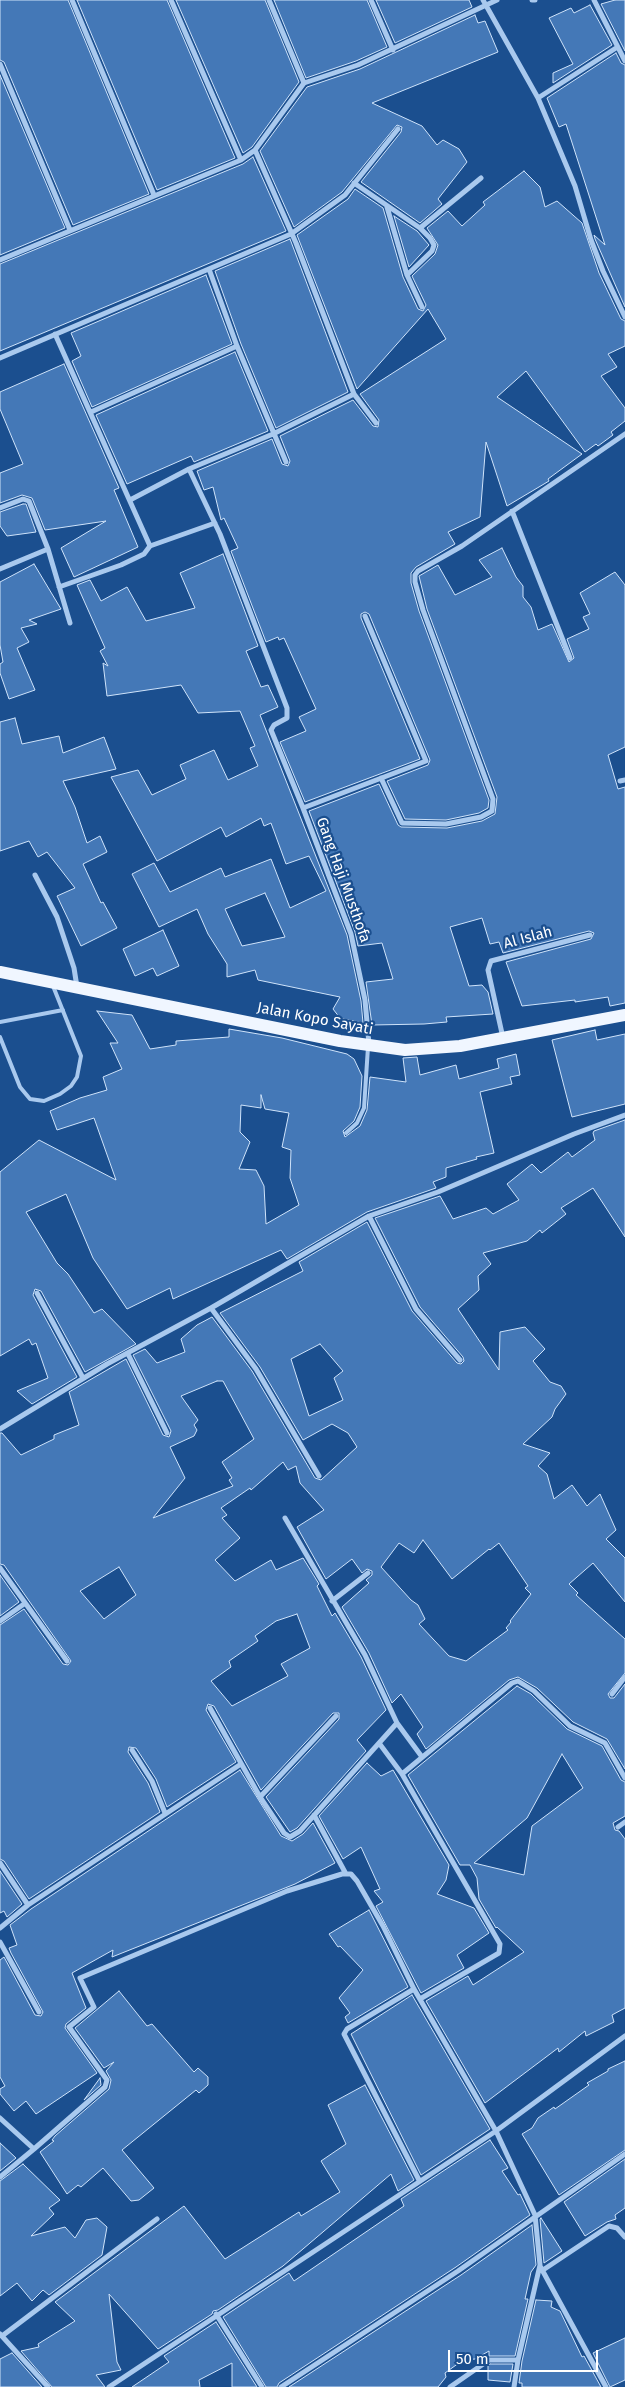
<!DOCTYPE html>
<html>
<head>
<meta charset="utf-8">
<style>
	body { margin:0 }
	#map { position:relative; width:625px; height:2387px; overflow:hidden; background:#1b4f8f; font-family:"Fira Sans",sans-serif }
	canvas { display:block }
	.scale { position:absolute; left:448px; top:2350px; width:150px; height:22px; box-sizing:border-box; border:2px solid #fff; border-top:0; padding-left:6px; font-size:15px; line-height:18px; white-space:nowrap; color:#fff; -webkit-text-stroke:4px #1b4f8f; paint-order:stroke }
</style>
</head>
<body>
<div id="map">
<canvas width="625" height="2387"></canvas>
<div class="scale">50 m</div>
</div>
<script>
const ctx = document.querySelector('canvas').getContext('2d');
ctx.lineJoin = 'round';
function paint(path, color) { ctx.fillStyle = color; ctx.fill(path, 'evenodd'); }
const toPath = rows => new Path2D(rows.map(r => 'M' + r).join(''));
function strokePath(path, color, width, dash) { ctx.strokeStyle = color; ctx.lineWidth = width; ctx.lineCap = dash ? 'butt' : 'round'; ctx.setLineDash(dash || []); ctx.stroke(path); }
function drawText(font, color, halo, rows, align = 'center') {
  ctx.font = font + ' "Fira Sans",sans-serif'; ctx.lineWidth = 4.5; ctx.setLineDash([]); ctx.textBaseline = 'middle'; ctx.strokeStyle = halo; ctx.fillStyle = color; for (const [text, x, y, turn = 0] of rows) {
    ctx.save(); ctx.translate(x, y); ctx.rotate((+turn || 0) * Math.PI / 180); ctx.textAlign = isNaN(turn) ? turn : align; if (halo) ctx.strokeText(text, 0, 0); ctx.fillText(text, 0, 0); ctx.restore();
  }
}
const building = toPath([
	[0,0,68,0,149,194,73,225,4,62,0,60,0,0],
	[77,0,167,0,235,158,157,190,77,0],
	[176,0,265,0,299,82,252,147,243,153,176,0],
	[274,0,367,0,387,47,356,61,306,78,274,0],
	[376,0,469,0,472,7,395,43,376,0],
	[615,0,625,0,625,51,601,4,615,0],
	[590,5,612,45,553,83,553,73,573,64,549,18,571,8,574,13,590,5],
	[475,15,478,23,485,21,498,52,372,103,422,126,437,145,443,140,459,149,467,162,438,199,442,204,420,223,361,182,401,132,402,127,397,125,342,192,294,227,260,151,307,87,360,69,475,15],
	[616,53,621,63,625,65,625,307,595,239,594,235,605,245,566,124,559,127,547,98,616,53],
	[0,75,65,228,0,255,0,75],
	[253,157,286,231,0,351,0,264,243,164,253,157],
	[524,171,540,187,545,207,557,201,582,223,599,273,621,319,625,321,625,346,608,354,617,367,601,376,625,408,625,421,611,432,613,435,598,446,596,444,585,452,526,371,497,397,582,454,548,479,549,481,507,506,486,442,480,517,448,532,455,544,416,567,411,573,411,583,419,611,489,800,488,808,479,813,446,820,405,819,387,781,428,765,430,760,369,614,365,612,361,614,361,618,420,759,305,802,280,742,306,731,299,717,316,709,284,638,279,640,278,637,266,642,231,551,238,548,224,518,221,520,213,487,204,490,197,471,272,439,282,464,288,466,290,461,280,436,353,400,373,426,378,427,379,420,360,394,446,339,428,309,357,389,297,235,348,199,355,189,383,208,403,277,418,309,423,311,426,305,412,276,435,254,438,245,427,228,448,211,462,226,485,205,483,202,524,171],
	[394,216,417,231,429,245,409,267,394,216],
	[290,239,348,392,276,428,241,344,215,271,290,239],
	[206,275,232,344,92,407,72,361,81,356,71,333,206,275],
	[235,352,268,431,194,462,191,456,127,484,96,415,235,352],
	[64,364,119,488,114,490,138,547,74,577,61,548,106,521,45,530,32,498,22,495,0,503,0,473,23,464,0,409,0,392,64,364],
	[23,504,26,504,36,532,7,536,0,526,0,512,23,504],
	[502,548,516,577,523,586,523,597,531,607,538,630,552,624,569,662,574,658,567,639,589,629,583,617,590,614,580,593,615,572,625,585,625,747,608,755,618,789,625,787,625,1003,610,1006,608,997,575,1002,575,1000,522,1006,506,962,591,939,594,933,589,931,503,953,499,942,490,944,482,918,450,927,469,986,482,985,488,992,493,1014,446,1017,447,1022,424,1024,372,1025,366,982,393,979,382,943,358,946,355,932,309,811,379,784,398,825,401,827,447,828,482,821,495,814,497,797,427,609,419,576,438,565,455,595,492,577,479,560,502,548],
	[223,554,258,646,246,651,261,687,268,685,278,707,260,715,347,935,361,1001,363,1023,340,1018,333,1009,340,997,258,980,255,970,227,977,227,964,208,934,197,909,159,927,132,874,154,863,170,892,221,868,225,877,271,859,290,908,326,891,309,856,286,864,271,823,264,826,261,818,226,837,221,827,157,861,111,777,138,770,152,795,186,779,180,765,214,750,228,780,258,766,250,748,255,746,240,711,198,713,181,685,107,696,103,663,108,666,100,651,105,648,77,585,90,580,101,601,127,587,146,621,195,608,180,573,223,554],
	[265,893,285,937,242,946,225,909,265,893],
	[34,564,61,609,29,620,37,624,21,628,29,642,17,648,35,690,9,699,0,673,0,664,3,662,0,645,0,582,34,564],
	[15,718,22,744,59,736,63,753,104,737,116,769,63,781,75,807,87,843,100,836,107,852,83,864,101,903,103,902,117,928,81,946,57,896,75,888,47,852,38,857,29,841,0,851,0,722,15,718],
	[163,930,179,966,157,976,153,968,135,976,123,949,163,930],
	[97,1011,132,1015,150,1049,176,1045,176,1041,229,1037,229,1029,282,1038,347,1054,354,1059,362,1076,360,1107,354,1121,343,1131,345,1137,360,1126,367,1110,370,1077,406,1082,403,1058,417,1057,420,1075,456,1065,459,1079,499,1068,497,1059,516,1054,520,1075,510,1077,512,1084,480,1092,494,1153,476,1157,477,1159,446,1168,446,1177,433,1182,436,1188,367,1212,287,1259,281,1250,173,1299,170,1288,127,1309,93,1258,66,1194,26,1212,57,1263,68,1274,94,1313,102,1309,136,1344,85,1372,41,1291,35,1289,33,1295,77,1377,32,1404,17,1391,48,1378,36,1343,32,1345,29,1339,0,1356,0,1172,39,1140,116,1180,94,1118,57,1130,50,1111,80,1098,107,1090,103,1077,122,1069,110,1043,118,1043,97,1011],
	[261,1095,265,1109,289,1113,282,1147,291,1150,290,1178,299,1205,266,1224,264,1186,256,1170,239,1169,250,1142,240,1132,241,1105,261,1108,261,1095],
	[595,1030,597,1040,625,1034,625,1104,572,1117,552,1040,595,1030],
	[625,1120,625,1237,593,1188,561,1208,566,1214,542,1233,540,1230,527,1241,483,1253,491,1264,478,1276,479,1290,458,1309,499,1370,500,1332,525,1327,545,1349,533,1361,550,1382,561,1386,566,1394,555,1409,552,1417,523,1444,550,1453,538,1466,547,1474,554,1499,572,1485,587,1506,600,1494,616,1530,606,1539,625,1558,625,1602,593,1563,569,1584,578,1593,576,1595,625,1639,625,1673,608,1694,610,1698,614,1698,625,1684,625,1769,607,1739,573,1722,537,1688,518,1677,509,1680,426,1749,417,1734,423,1727,401,1694,392,1703,369,1653,342,1607,369,1583,366,1580,372,1575,372,1571,367,1569,362,1573,352,1559,326,1579,297,1527,324,1510,300,1483,296,1466,288,1470,283,1462,251,1490,250,1488,221,1508,227,1515,222,1518,240,1538,215,1560,235,1581,271,1560,276,1570,303,1558,319,1584,317,1586,332,1616,335,1613,361,1657,386,1710,357,1740,366,1751,297,1828,290,1832,266,1797,339,1719,339,1713,333,1713,261,1790,214,1706,208,1704,206,1710,236,1762,167,1807,156,1779,136,1748,129,1747,128,1752,148,1783,160,1812,29,1899,4,1861,0,1859,0,1625,24,1609,63,1664,68,1665,71,1661,4,1565,0,1564,0,1433,2,1433,21,1455,54,1439,54,1435,79,1425,69,1392,126,1359,163,1435,169,1437,171,1431,133,1355,145,1349,157,1363,185,1352,181,1339,197,1325,212,1317,252,1371,315,1478,321,1480,357,1447,348,1433,332,1424,303,1440,260,1367,220,1313,303,1271,299,1262,367,1222,412,1311,457,1363,461,1364,464,1361,463,1357,420,1307,375,1218,440,1196,453,1219,486,1208,493,1214,519,1200,507,1184,532,1164,541,1173,568,1152,572,1157,595,1140,593,1133,594,1131,625,1120],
	[320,1344,343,1371,334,1378,343,1400,309,1416,291,1359,320,1344],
	[217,1381,223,1381,254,1439,222,1462,232,1478,229,1480,233,1486,153,1518,185,1478,170,1447,194,1436,197,1430,194,1425,198,1420,181,1396,217,1381],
	[423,1540,452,1579,489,1549,490,1550,499,1543,528,1586,525,1588,531,1594,510,1621,511,1622,506,1628,508,1630,466,1661,449,1656,419,1624,425,1619,418,1605,411,1600,381,1567,399,1543,414,1553,423,1540],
	[119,1567,136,1595,104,1619,80,1591,119,1567],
	[297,1614,310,1648,281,1664,288,1676,232,1706,211,1681,231,1667,229,1661,258,1641,255,1636,276,1621,297,1614],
	[0,1575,19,1602,0,1616,0,1575],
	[517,1686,531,1694,567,1729,602,1746,621,1780,625,1782,625,1816,613,1823,615,1830,619,1831,625,1839,625,2008,612,2015,614,2022,586,2036,585,2031,559,2052,558,2048,485,2103,426,2001,468,1976,473,1985,524,1952,497,1927,496,1928,479,1899,477,1878,470,1865,460,1865,408,1775,517,1686],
	[562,1754,583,1788,532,1826,524,1875,474,1863,527,1818,562,1754],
	[367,1763,381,1776,393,1770,449,1865,446,1880,437,1894,474,1908,489,1933,457,1955,464,1968,421,1993,376,1906,383,1902,374,1891,380,1889,361,1847,343,1859,319,1816,367,1763],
	[240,1770,281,1836,292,1841,303,1834,313,1823,335,1863,295,1884,112,1957,113,1950,72,1973,86,2008,66,2024,65,2028,97,2073,36,2114,26,2101,14,2111,0,2094,0,2089,5,2086,0,2077,0,1960,4,1957,35,2015,41,2016,43,2012,11,1953,9,1948,17,1945,10,1925,31,1909,240,1770],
	[0,1871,22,1904,7,1917,4,1911,0,1913,0,1871],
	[369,1910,408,1987,348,2023,345,2017,350,2013,339,1998,363,1970,340,1946,338,1947,329,1934,369,1910],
	[119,1991,147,2026,152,2024,194,2072,198,2068,208,2077,208,2085,199,2093,196,2090,122,2150,154,2188,139,2200,131,2201,103,2168,81,2187,78,2185,67,2194,40,2152,54,2141,52,2140,55,2136,109,2089,111,2080,106,2071,114,2062,104,2068,75,2028,119,1991],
	[412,1995,490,2129,421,2175,351,2034,412,1995],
	[625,2061,625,2150,559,2195,522,2134,532,2128,538,2118,554,2107,555,2109,589,2085,587,2083,608,2071,608,2069,625,2061],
	[100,2078,101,2085,84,2100,100,2078],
	[365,2085,414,2180,398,2191,391,2174,283,2266,218,2310,213,2311,212,2314,158,2349,109,2294,117,2362,121,2370,96,2375,105,2387,52,2387,21,2351,39,2347,38,2344,75,2321,55,2302,184,2206,225,2259,299,2212,301,2216,340,2192,321,2161,346,2144,328,2105,365,2085],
	[490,2140,508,2168,502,2171,518,2195,520,2194,530,2215,456,2267,279,2383,277,2387,266,2387,223,2317,289,2273,294,2281,404,2206,401,2199,490,2140],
	[0,2143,16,2158,0,2171,0,2143],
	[625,2159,625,2208,615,2215,616,2219,607,2222,585,2236,564,2202,625,2159],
	[23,2164,60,2200,49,2208,54,2214,31,2236,65,2227,75,2238,86,2220,97,2218,107,2227,102,2255,49,2295,43,2290,32,2301,17,2283,0,2296,0,2181,23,2164],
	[541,2218,562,2251,544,2263,540,2219,541,2218],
	[532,2225,536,2265,531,2272,525,2299,528,2299,515,2356,489,2356,489,2351,475,2359,463,2360,445,2373,446,2377,438,2387,289,2387,461,2275,532,2225],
	[536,2300,552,2301,551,2307,560,2311,582,2357,584,2356,601,2387,522,2387,522,2383,519,2383,522,2361,536,2300],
	[216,2322,257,2387,232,2387,232,2363,199,2380,200,2387,132,2387,169,2362,164,2356,216,2322],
	[625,2338,625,2380,610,2387,593,2353,625,2338],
	[12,2353,42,2387,0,2387,0,2359,12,2353],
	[490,2364,513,2364,510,2382,488,2380,488,2366,490,2364]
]);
paint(building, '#4478b7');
strokePath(building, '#cfe3fa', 1);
strokePath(toPath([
	[0,1022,63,1010],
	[0,1037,20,1087,30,1099,44,1101,60,1094,71,1086,77,1077,81,1056,53,986],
	[346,1133,357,1123,364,1108,368,1047]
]), '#a9c9ee', 4);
strokePath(toPath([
	[72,0,154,195],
	[171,0,241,160],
	[269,0,304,83],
	[371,0,393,50],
	[483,0,538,98,575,186,591,240,603,271,625,317],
	[532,0,535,0],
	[594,0,625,61],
	[0,64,70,230],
	[538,98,616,48],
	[255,150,296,243,354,394,376,423],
	[354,183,420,228,430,238,434,245,432,251,407,275],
	[387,207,407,275,422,307],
	[420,228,481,178],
	[0,260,241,160,255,150,304,83,358,65,497,0],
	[209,269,237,346,286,462],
	[55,334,150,546,144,554,121,565,59,587],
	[0,358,291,234,345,195,398,129],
	[91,412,237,346],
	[189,469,220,534,287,708,287,718,274,725,271,730,303,808],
	[130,500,189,469,273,434,354,394],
	[0,508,23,499,29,501,48,549,70,623],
	[512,511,570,658],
	[150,546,215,523],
	[0,569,48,549],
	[365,616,426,761,303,808,351,934,365,1000,369,1044],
	[381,778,402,823,446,824,481,817,492,811,493,799,423,610,415,582,415,575,418,571,462,546,625,434],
	[620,781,625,780],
	[35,875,57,917,74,968,77,987],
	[503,1038,488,970,491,961,590,935],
	[369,1216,416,1309,460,1360],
	[37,1293,83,1378],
	[211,1308,256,1369,319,1476],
	[128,1354,167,1433],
	[0,1429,107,1364,211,1308,369,1216,438,1192,574,1134,625,1115],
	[285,1518,365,1655,397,1723,422,1757],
	[0,1568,67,1661],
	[332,1601,368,1573],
	[0,1621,24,1604],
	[612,1694,625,1677],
	[210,1708,260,1797,284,1833,290,1837,300,1831,397,1723],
	[379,1743,402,1774,500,1944,499,1953,420,1999],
	[132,1750,152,1781,165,1813],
	[402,1774,512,1683,518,1681,534,1691,570,1726,605,1743,625,1778],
	[260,1797,336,1716],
	[314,1815,346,1874],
	[618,1827,625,1822],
	[0,1863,28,1905],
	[0,1928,28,1905,241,1764],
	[0,1942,39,2012],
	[414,1989,347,2029,344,2034,419,2180],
	[0,2118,34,2149,105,2087,107,2080,69,2027,94,2007,80,1978,287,1891,342,1874,351,1874,357,1881,383,1926,414,1989,496,2131,535,2215,540,2265,518,2360,514,2387],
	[0,2177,34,2149],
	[540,2266,606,2387],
	[543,2270,609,2226,617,2228,625,2237],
	[216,2314,262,2387],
	[0,2334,48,2387],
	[2,2336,157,2219],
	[109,2387,496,2131,625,2036],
	[281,2387,458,2271,625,2154],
	[450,2387,489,2360,518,2360]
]), '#a9c9ee', 5);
strokePath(toPath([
	[0,972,340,1041,405,1050,460,1046,625,1015]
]), '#f0f6ff', 12);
drawText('15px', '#fff', '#1b4f8f', [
	["Gang Haji Musthofa",343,880,70],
	["Al Islah",528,938,-15],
	["Jalan Kopo Sayati",315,1019,11]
]);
</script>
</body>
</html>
